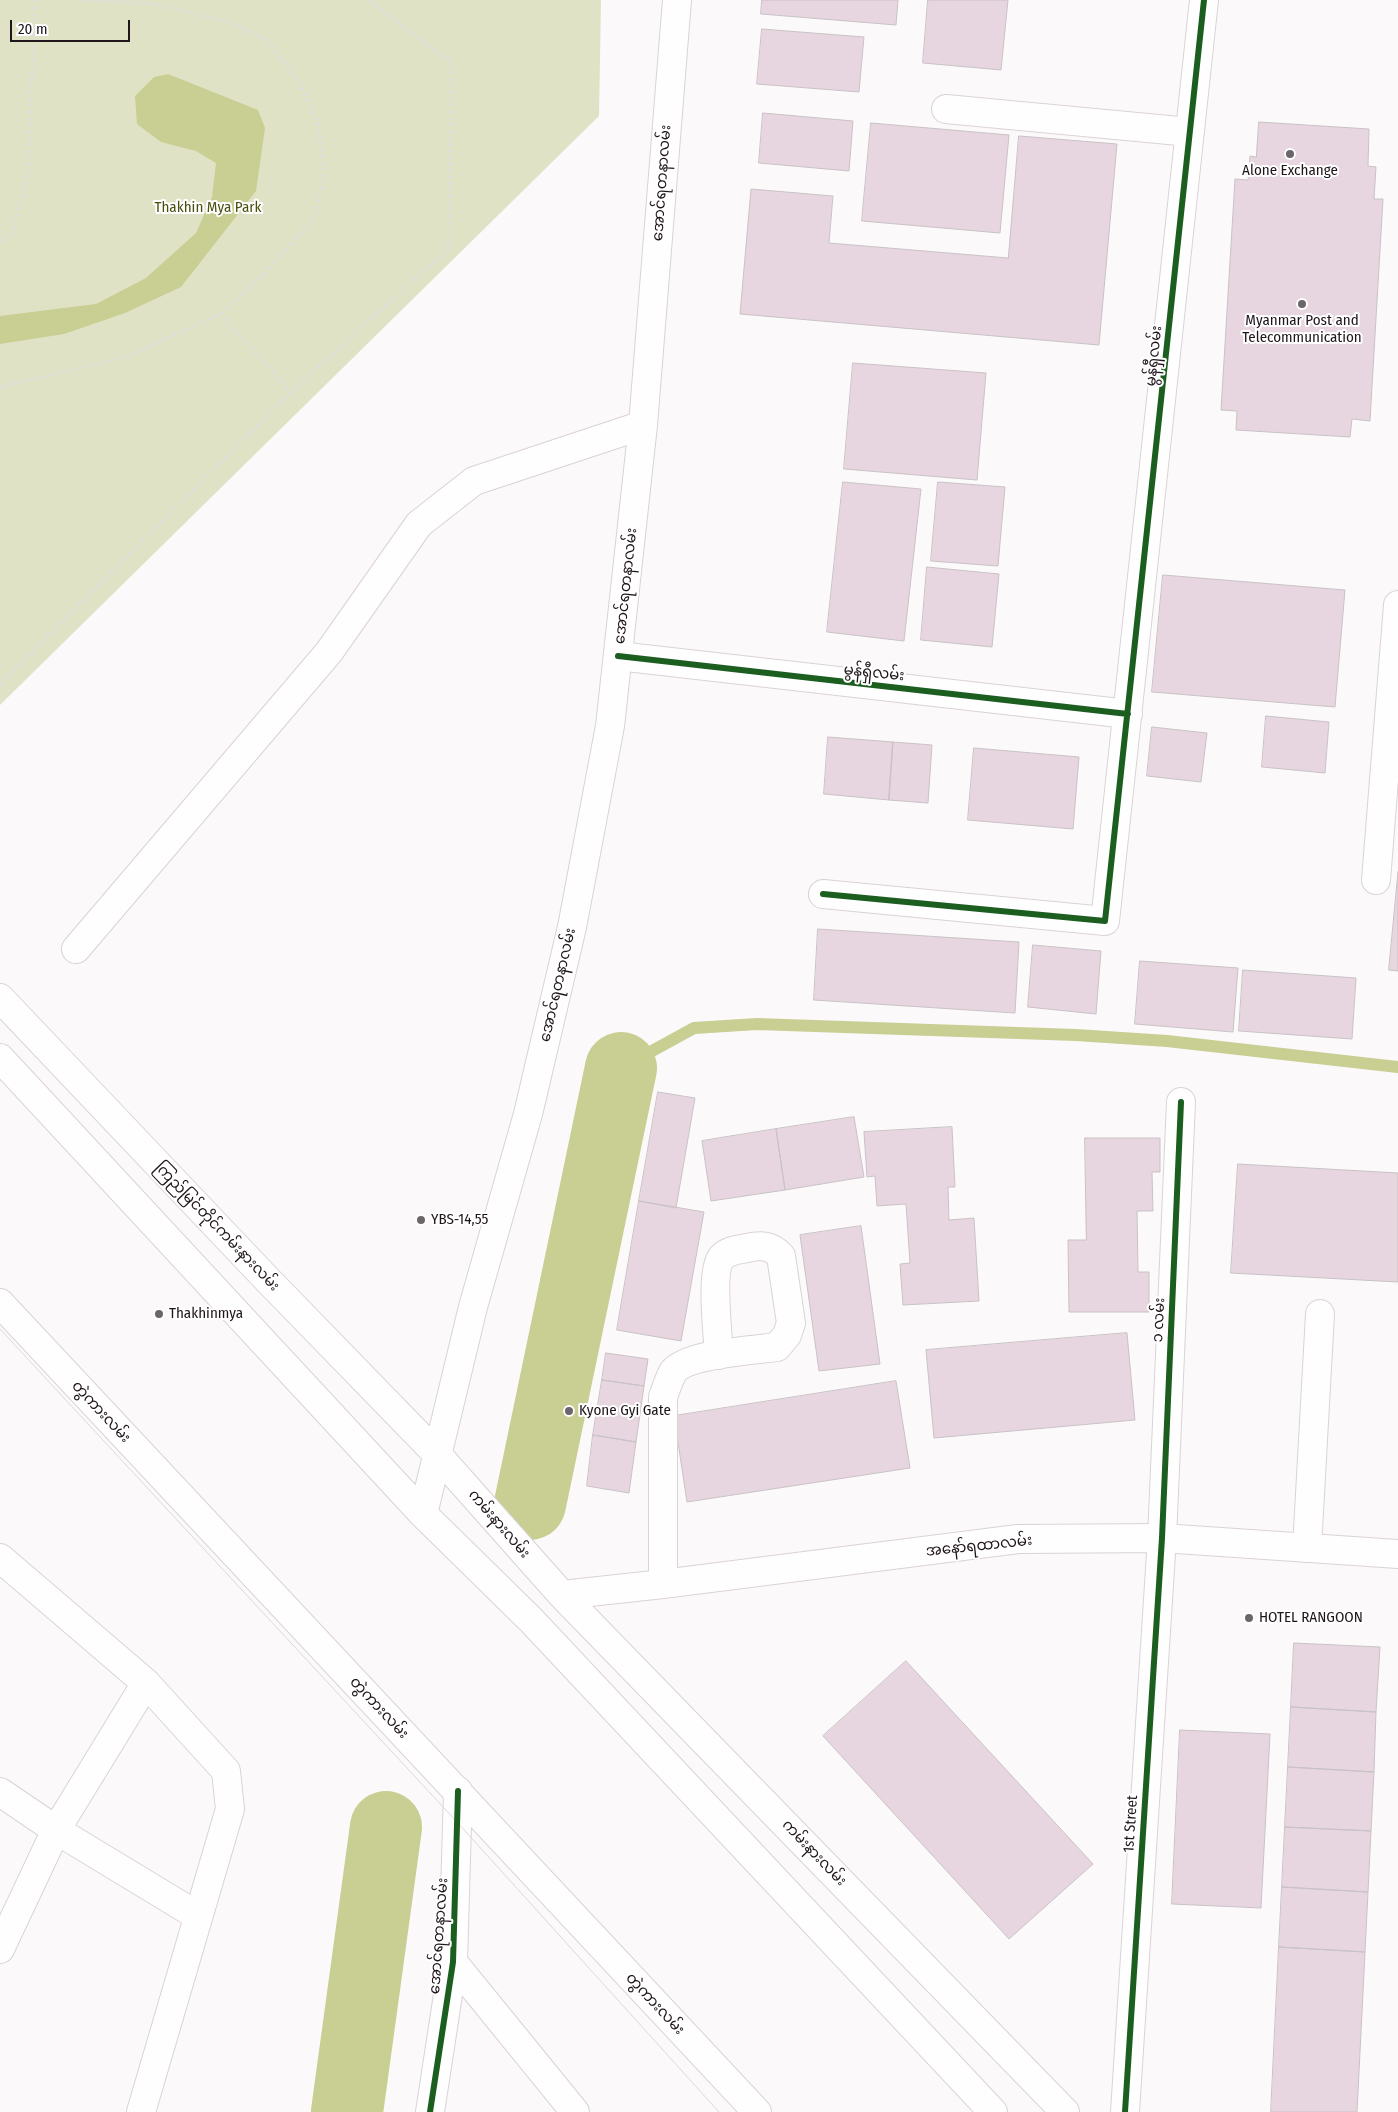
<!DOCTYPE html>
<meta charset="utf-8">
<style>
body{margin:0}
#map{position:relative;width:1398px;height:2112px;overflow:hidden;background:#fcf9fa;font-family:"Fira Sans Condensed",sans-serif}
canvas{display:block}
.scale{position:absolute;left:10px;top:20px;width:120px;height:22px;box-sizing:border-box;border:2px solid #1f151b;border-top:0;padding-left:6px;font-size:15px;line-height:18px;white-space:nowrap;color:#1f151b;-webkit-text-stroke:4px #fff;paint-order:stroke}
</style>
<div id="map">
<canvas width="1398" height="2112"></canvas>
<div class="scale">20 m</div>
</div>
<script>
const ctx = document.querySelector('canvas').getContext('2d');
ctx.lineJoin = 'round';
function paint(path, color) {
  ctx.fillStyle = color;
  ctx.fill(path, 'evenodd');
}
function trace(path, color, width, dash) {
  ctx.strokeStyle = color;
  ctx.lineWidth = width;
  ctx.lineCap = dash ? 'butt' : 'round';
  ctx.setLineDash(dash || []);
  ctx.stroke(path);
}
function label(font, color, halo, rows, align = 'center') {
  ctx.font = font + ' "Fira Sans Condensed","Noto Sans Myanmar",sans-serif';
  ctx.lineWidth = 4;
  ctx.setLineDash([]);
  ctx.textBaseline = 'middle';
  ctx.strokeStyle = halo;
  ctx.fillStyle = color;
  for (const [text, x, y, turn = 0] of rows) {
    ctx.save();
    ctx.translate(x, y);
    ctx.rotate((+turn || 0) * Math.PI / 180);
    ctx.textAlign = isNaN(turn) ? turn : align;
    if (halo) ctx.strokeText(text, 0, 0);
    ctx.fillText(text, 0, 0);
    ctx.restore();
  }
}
paint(new Path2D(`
 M0 0H601L599 116 0 705Z`), '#e0e2c6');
paint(new Path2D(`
 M168 74 258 110 265 128 256 191 181 287 125 313 64 334 0 344V316L96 304 146 278 196 233 212 197 216 163 196 151 161 142 137 124 135 96 154 77Z`), '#c9ce92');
trace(new Path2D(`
 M621 1068 694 1028 757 1024 1076 1035 1167 1041 1398 1067`), '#c9ce92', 12);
trace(new Path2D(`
 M530 1504 621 1068
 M347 2112 386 1827`), '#c9ce92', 72);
const building = new Path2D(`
 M762 0H898L896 25 761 14Z
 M928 0H1008L1001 70 923 63Z
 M762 29 864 37 859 92 757 84Z
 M763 113 853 121 849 171 759 163Z
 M1259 122 1369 129 1368 166 1376 167 1374 199H1383L1370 421 1352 419 1350 437 1236 430 1237 411 1221 410 1235 179 1248 180 1250 156 1256 157Z
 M871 123 1009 135 1000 233 862 221Z
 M1019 136 1117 144 1099 345 740 314 751 189 833 196 829 243 1008 258Z
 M853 363 986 373 977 480 844 469Z
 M843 482 921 489 904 641 827 632Z
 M938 482 1005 487 998 566 931 561Z
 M927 567 999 574 992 647 921 640Z
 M1163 575 1345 590 1335 707 1152 692Z
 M1266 716 1329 722 1325 773 1262 767Z
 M1152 727 1207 733 1201 782 1147 776Z
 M828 737 893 742 889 800 824 794Z
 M893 742 932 745 928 803 889 800Z
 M974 748 1079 757 1073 829 968 820Z
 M1398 872V971L1389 970Z
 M818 929 1019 942 1015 1013 814 1000Z
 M1033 945 1101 951 1096 1014 1028 1007Z
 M1140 961 1238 968 1233 1032 1135 1024Z
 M1243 970 1356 978 1352 1039 1239 1031Z
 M658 1092 695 1098 676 1208 639 1201Z
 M854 1117 864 1177 785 1190 776 1129Z
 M952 1127 955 1187H948L949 1220 974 1218 979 1301 903 1305 900 1264 910 1263 906 1204 877 1206 875 1176 867 1177 864 1132Z
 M776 1129 785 1190 711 1201 702 1141Z
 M1085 1138H1160V1172H1152L1153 1211H1137L1138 1272H1149V1312H1069L1068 1240H1086Z
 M1238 1164 1398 1173V1282L1231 1273Z
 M639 1201 704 1212 681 1341 617 1330Z
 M861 1226 880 1364 819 1371 800 1235Z
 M1127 1333 1135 1420 934 1438 926 1350Z
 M606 1353 648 1359 644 1386 602 1380Z
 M602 1380 644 1386 636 1442 593 1435Z
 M896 1381 910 1468 687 1502 674 1416Z
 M593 1435 636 1442 629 1493 587 1486Z
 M1294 1643 1380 1647 1376 1712 1291 1707Z
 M906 1661 1093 1864 1009 1939 823 1736Z
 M1291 1707 1376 1712 1374 1772 1288 1767Z
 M1180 1730 1270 1734 1261 1908 1172 1904Z
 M1288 1767 1374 1772 1371 1831 1285 1827Z
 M1285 1827 1371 1831 1368 1892 1282 1887Z
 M1282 1887 1368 1892 1365 1952 1279 1947Z
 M1279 1947 1365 1952 1357 2112H1271Z`);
paint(building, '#e7d6e0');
trace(building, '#c9c2c5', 1);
const minor = new Path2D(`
 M946 109 1190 132
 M618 656 1128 714
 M1376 880 1398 605
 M823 894 1105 921 1204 0
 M76 949 329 652 419 524 474 481 643 425
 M1307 1548 1320 1314
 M0 1558 146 1683 56 1830 0 1949
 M663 1584V1397C666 1389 669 1379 673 1372 686 1354 754 1350 777 1347L787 1335 791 1323 781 1256C771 1245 761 1245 747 1248 738 1250 729 1250 722 1257 710 1270 718 1336 719 1355
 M0 1792 56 1830 198 1916
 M453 1962 575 2112
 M141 2112 230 1809 226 1771 146 1683
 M430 2112 453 1962 458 1791
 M1125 2112 1162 1538 1181 1102`);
const major = new Path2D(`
 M0 998 262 1274 436 1453 562 1595 1065 2112
 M0 1058 423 1514 531 1620 993 2112
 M0 1303 757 2112
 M423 1514 473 1307 528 1114 572 927 610 726 643 425 677 0
 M562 1595 663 1584 1018 1539 1162 1538 1398 1554`);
trace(minor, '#dad3d6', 30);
trace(major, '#dad3d6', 30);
trace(new Path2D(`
 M0 241 13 232 28 172 35 0
 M220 314 291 392
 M0 387 126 357 220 314 268 270 314 218 324 178 319 126 297 79 268 41 236 24 155 4 77 0
 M0 684 291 392 448 249 452 63 368 0`), '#e0dfe0', 3, [2.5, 4]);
trace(minor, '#fffefe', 28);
trace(major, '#fffefe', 28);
trace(new Path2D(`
 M0 1329 457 1822 719 2112`), '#dad9da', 1);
trace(new Path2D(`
 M618 656 1128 714
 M823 894 1105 921 1204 0
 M430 2112 453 1962 458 1791
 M1125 2112 1162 1538 1181 1102`), '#1b5e20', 6);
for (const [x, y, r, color] of [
 [1290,154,5,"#6c6569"],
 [1302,304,5,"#6c6569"],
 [421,1220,5,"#6c6569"],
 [159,1314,5,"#6c6569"],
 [569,1411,5,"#6c6569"],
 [1249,1618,5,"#6c6569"]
]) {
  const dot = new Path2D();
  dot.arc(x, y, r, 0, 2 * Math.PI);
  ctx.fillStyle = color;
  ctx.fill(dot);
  trace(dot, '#fff', 2);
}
label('15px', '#1f151b', '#fff', [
 ["Alone Exchange",1290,171,"center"],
 ["Myanmar Post and",1302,321,"center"],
 ["Telecommunication",1302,338,"center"],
 ["YBS-14,55",431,1220],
 ["Thakhinmya",169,1314],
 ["Kyone Gyi Gate",579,1411],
 ["HOTEL RANGOON",1259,1618]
], 'left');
label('15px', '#1f151b', '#fff', [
 ["အောင်ရတနာလမ်း",662,183,-86],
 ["မွန်ရှီလမ်း",1154,356,-84],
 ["အောင်ရတနာလမ်း",626,586,-84],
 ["မွန်ရှီလမ်း",874,673,6],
 ["အောင်ရတနာလမ်း",558,985,-77],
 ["ကြည်မြင်တိုင်ကမ်းနားလမ်း",217,1227,46],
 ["၁ လမ်း",1159,1320,-87],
 ["တွဲကားလမ်း",101,1412,47],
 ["ကမ်းနားလမ်း",499,1524,49],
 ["အနော်ရထာလမ်း",979,1546,-6],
 ["တွဲကားလမ်း",379,1708,47],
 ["1st Street",1131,1824,-86],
 ["ကမ်းနားလမ်း",814,1853,46],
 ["အောင်ရတနာလမ်း",439,1936,-86],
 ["တွဲကားလမ်း",655,2004,47]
]);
label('15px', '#4b4f0e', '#fff', [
 ["Thakhin Mya Park",208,208]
]);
</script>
